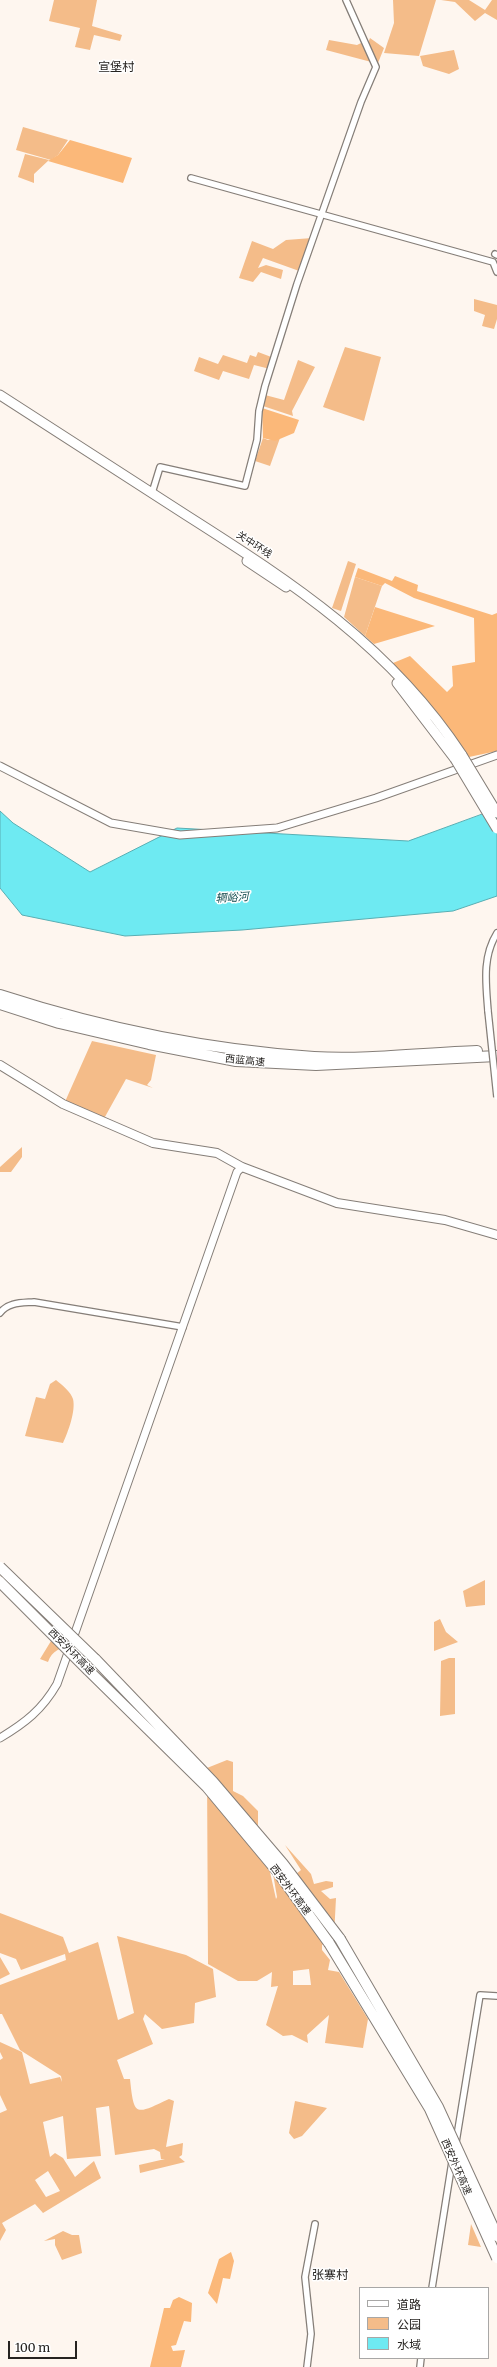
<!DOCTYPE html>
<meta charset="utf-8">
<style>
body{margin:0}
#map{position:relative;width:497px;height:2367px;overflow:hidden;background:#fef6ef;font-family:Merriweather,"Noto Sans SC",serif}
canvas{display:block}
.legend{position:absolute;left:359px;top:2287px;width:130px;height:72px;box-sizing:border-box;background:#fff;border:1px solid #a8a7a6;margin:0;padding:5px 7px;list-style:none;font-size:12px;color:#262320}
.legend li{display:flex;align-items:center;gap:8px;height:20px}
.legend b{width:20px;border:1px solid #a8a7a6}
.scale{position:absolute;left:8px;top:2341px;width:69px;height:18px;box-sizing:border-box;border:2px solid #262320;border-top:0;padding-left:5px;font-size:12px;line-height:14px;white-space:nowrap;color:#262320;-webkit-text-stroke:3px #fff;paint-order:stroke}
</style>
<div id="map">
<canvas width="497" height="2367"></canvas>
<ul class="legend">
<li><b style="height:5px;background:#fff"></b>道路</li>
<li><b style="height:11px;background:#f4bc89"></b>公园</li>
<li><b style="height:11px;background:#6eeaf2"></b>水域</li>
</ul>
<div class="scale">100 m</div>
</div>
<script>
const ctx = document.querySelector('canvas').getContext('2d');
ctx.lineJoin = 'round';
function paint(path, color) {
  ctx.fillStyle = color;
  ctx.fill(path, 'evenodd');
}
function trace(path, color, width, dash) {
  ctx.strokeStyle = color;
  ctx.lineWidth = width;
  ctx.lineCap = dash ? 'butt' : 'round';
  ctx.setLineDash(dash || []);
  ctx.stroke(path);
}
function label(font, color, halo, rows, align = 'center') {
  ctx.font = font + ' Merriweather,"Noto Sans SC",serif';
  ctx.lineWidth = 3;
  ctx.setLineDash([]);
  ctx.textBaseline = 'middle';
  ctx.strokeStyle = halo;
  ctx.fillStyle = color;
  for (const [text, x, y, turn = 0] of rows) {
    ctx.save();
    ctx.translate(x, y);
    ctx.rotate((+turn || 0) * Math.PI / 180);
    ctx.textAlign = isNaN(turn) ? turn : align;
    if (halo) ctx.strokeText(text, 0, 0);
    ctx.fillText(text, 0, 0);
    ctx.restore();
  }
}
paint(new Path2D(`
 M54 0H97L92 26 122 35 120 41 94 35 90 50 75 47 80 28 49 21Z
 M393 0H436L419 56 384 53 394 23Z
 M441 0H469L485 10 492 0H497V20L485 13 475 21 455 2Z
 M370 38 384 48 378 63 368 43Z
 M329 40 357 45 365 41 375 63 326 50Z
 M454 50 459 69 449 74 423 66 420 56Z
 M23 127 68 140 58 155 51 160 16 150Z
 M25 154 49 160 34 174V183L18 177Z
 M312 238 302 272 263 258 258 268 266 265 283 270 281 279 261 272 253 282 239 278 252 241 273 249 286 240Z
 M474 299 497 305V319L494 329 482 326 485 315 474 311Z
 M345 347 381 357 364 421 323 407Z
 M258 352 274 358 270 369 254 365 249 379 223 371 219 380 194 371 199 357 218 364 223 355 247 363 250 355 256 357Z
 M298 360 315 367 292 411 293 416 263 406 265 395 284 400Z
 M263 438 268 440 280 438 270 466 255 461Z
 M348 561 356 564 341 611 332 608Z
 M355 577 382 586 365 636 344 617Z
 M92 1041 156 1055 151 1080 147 1085 153 1088 126 1079 101 1124 64 1104Z
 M22 1147V1157L11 1172H0V1167Z
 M56 1380C62 1385 71 1392 73 1399 76 1411 68 1432 63 1443L25 1436 36 1397 45 1399 50 1384Z
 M485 1580V1605L466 1607 463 1591Z
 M440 1619 446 1632 458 1642 434 1651V1622Z
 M49 1635 71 1643C61 1649 52 1650 48 1662L40 1659 51 1641Z
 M449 1658H455V1714L440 1716 441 1661Z
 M227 1760 233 1762V1791L243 1796 258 1811V1825L246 1836 268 1863 276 1899 277 1897 272 1868 285 1883 301 1870 285 1845 311 1874 314 1884 326 1881 333 1882V1887L321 1891 330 1899 336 1898 334 1936 322 1945V1950L330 1960 328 1970 339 1972 368 2019 363 2048 325 2043 329 2015 307 2035 308 2043 292 2035 283 2036 266 2025 278 1986 271 1987 272 1972 257 1981H238L208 1964 207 1768ZM309 1969 311 1985H293V1971Z
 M0 1913 63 1937 69 1953 98 1942 118 2020 134 2013 117 1936 186 1955 213 1969 216 1997 195 2003 194 2023 162 2029 145 2014 143 2019 153 2044 117 2060 124 2079H130C134 2117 135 2115 169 2099L174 2101 166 2147 183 2143 182 2155 179 2157 185 2162 140 2173 139 2165 165 2159H161L160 2152 154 2149 115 2155 109 2106 96 2108 101 2156 67 2159 63 2116 43 2122 50 2157 55 2153 63 2158 75 2177 94 2161 101 2178 43 2213 35 2204 2 2223 6 2230 0 2241V2113L7 2110 0 2095V2060L3 2058 0 2052V2042L22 2052 30 2084 60 2077 62 2082 61 2076 20 2050 2 2014H0V1985L66 1960 65 1954 21 1970 16 1959 0 1953ZM48 2171 60 2191 46 2197 35 2180Z
 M0 1957 10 1974 0 1979Z
 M295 2101 327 2108 302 2136 294 2139 289 2133Z
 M471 2224 481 2247 468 2245Z
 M63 2231 72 2235H79L82 2253 62 2260 55 2245V2239L44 2241Z`), '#f4bc89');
paint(new Path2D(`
 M70 140 132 158 123 183 48 161 58 155Z
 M262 408 299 420 294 433 275 441 263 438Z
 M358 568 392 581 395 576 418 585 417 591 492 615 497 613V751L469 757 393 663 410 656 447 692 453 686 452 666 475 662 474 618 414 598 385 583 382 586 355 577Z
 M375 607 435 626 374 644 365 636Z
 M231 2252 234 2261 230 2279 223 2278 217 2304 208 2293 219 2259Z
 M179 2297 192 2303 191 2322 184 2321 176 2345 171 2346 173 2351 185 2350 181 2367H150L164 2308H170L173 2300Z`), '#fbb879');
const water = new Path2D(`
 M497 809V896L453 911 242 930 125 936 22 915 0 888V811L13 823 90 872 177 828 408 841Z`);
paint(water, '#6eeaf2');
trace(water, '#58aeb3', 1);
const minor = new Path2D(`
 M191 178 493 262 497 272
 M495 254 497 255
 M152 493 160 467 245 486 257 440 259 411 265 386 297 284 361 102 376 67 346 0
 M488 1011C486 984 482 957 497 933
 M0 1313C8 1302 22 1303 34 1302L183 1327
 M456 2142 480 1995 497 1996
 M432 2288 452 2162
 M307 2367 311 2334 305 2277 315 2224
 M420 2367 421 2358`);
const tertiary = new Path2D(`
 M0 766 111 823 180 835 277 828 376 798 497 755
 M0 1738C25 1723 42 1710 57 1684L237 1172 242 1167`);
const secondary = new Path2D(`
 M0 1065 63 1104 153 1143 217 1153 242 1167 337 1203 445 1220 497 1235`);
const trunk = new Path2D(`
 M0 395C62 435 124 475 186 515 293 583 391 647 462 755
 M247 561 286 587
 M397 683 455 759`);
const motorway = new Path2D(`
 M0 995C102 1028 206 1050 314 1057 366 1060 424 1053 477 1051
 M0 1004 59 1023 149 1044 236 1061 316 1065 497 1056
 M95 1659 213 1782 283 1864 340 1939
 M88 1670 207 1787 277 1871 329 1943`);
trace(minor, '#857e78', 8);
trace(tertiary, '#857e78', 9);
trace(secondary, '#857e78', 10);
trace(trunk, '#857e78', 11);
trace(motorway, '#857e78', 12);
trace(minor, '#fff', 5.5);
trace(tertiary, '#fff', 7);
trace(secondary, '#fff', 8);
trace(trunk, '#fff', 9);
trace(motorway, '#fff', 10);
const minorBridge = new Path2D(`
 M488 1011 497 1097`);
const trunkBridge = new Path2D(`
 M462 755 497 813
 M455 759 497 829`);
const motorwayBridge = new Path2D(`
 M0 1567 95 1659
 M0 1582 88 1670
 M340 1939 438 2107 497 2236
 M329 1943 430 2109 497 2258`);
trace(minorBridge, '#857e78', 8, []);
trace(trunkBridge, '#857e78', 11, []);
trace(motorwayBridge, '#857e78', 12, []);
trace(minorBridge, '#fff', 5.5);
trace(trunkBridge, '#fff', 9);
trace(motorwayBridge, '#fff', 10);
label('10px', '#262320', '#fff', [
 ["关中环线",254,545,33],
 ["西蓝高速",245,1061,6],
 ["西安外环高速",71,1652,45],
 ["西安外环高速",290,1890,53],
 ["西安外环高速",456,2167,66]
]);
label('italic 11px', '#114a4d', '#fff', [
 ["辋峪河",232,898,-3]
]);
label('12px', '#262320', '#fff', [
 ["宣堡村",116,68],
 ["张寨村",330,2276]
]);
</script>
